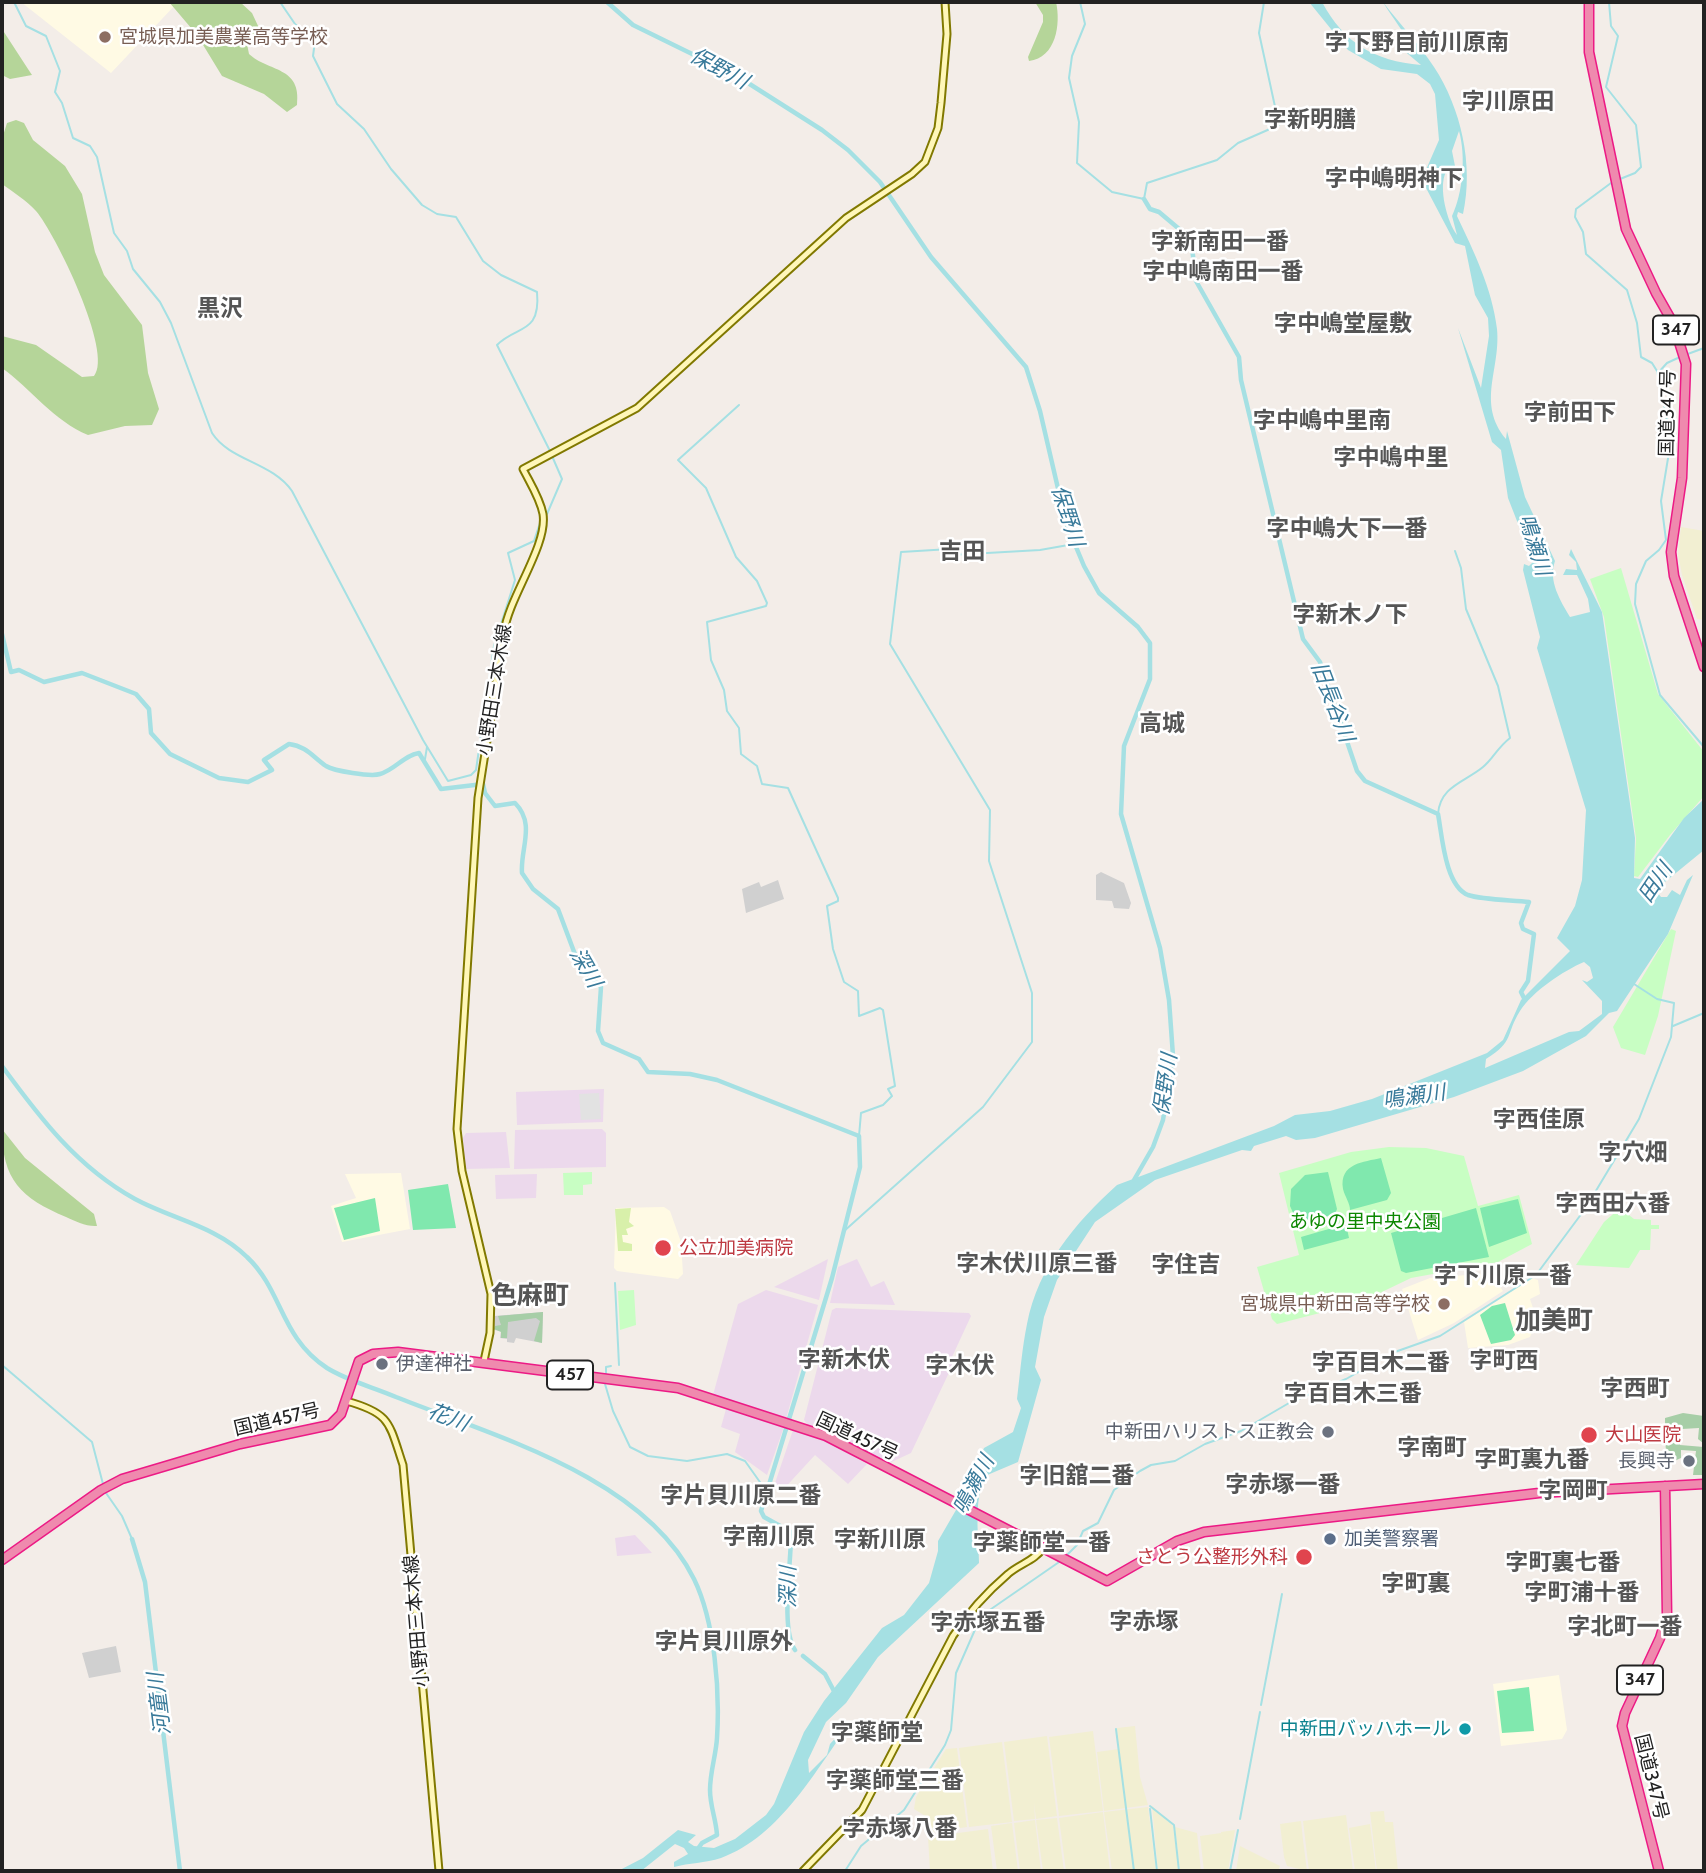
<!DOCTYPE html>
<meta charset="utf-8">
<style>
body{margin:0}
#map{position:relative;width:1706px;height:1873px;overflow:hidden;background:#f3ede8;font-family:Cabin,sans-serif}
canvas{display:block}
.frame{position:absolute;inset:0;border:4px solid #222;pointer-events:none}
</style>
<div id="map">
<canvas width="1706" height="1873"></canvas>
<div class="frame"></div>
</div>
<script>
const ctx = document.querySelector('canvas').getContext('2d');
ctx.lineJoin = 'round';
function paint(path, color) {
  ctx.fillStyle = color;
  ctx.fill(path, 'evenodd');
}
function trace(path, color, width, dash) {
  ctx.strokeStyle = color;
  ctx.lineWidth = width;
  ctx.lineCap = dash ? 'butt' : 'round';
  ctx.setLineDash(dash || []);
  ctx.stroke(path);
}
function label(font, color, halo, rows, align = 'center') {
  ctx.font = font + ' Cabin,"Noto Sans JP",sans-serif';
  ctx.lineWidth = 5;
  ctx.setLineDash([]);
  ctx.textBaseline = 'middle';
  ctx.strokeStyle = halo;
  ctx.fillStyle = color;
  for (const [text, x, y, turn = 0] of rows) {
    ctx.save();
    ctx.translate(x, y);
    ctx.rotate((+turn || 0) * Math.PI / 180);
    ctx.textAlign = isNaN(turn) ? turn : align;
    if (halo) ctx.strokeText(text, 0, 0);
    ctx.fillText(text, 0, 0);
    ctx.restore();
  }
}
paint(new Path2D(`
 M604 1089 603 1122 517 1125 516 1092Z
 M602 1129 606 1133V1167L514 1169 515 1130Z
 M506 1132 510 1168 465 1169 463 1138 466 1133Z
 M537 1174 536 1198 496 1199 495 1175Z
 M828 1259 819 1300 774 1287Z
 M857 1259 871 1287 884 1281 895 1305 830 1303 838 1267Z
 M766 1290 818 1305 786 1419 713 1395 738 1304Z
 M836 1308 969 1313 971 1316 952 1357 954 1362 911 1453 887 1464 810 1428 804 1420 832 1310Z
 M726 1409 784 1427 767 1475 735 1452 740 1434 721 1427Z
 M793 1430 826 1441 867 1464 848 1484 815 1455 781 1492 774 1486Z
 M635 1535 652 1553 617 1556 615 1538Z`), '#ecd9ec');
paint(new Path2D(`
 M21 2H178L111 73Z
 M401 1173 410 1229 342 1242 331 1206 356 1198 345 1174Z
 M664 1207 670 1211 681 1242 683 1274 678 1279 617 1271 614 1268 616 1208Z
 M1491 1273 1503 1291 1454 1323 1418 1340 1402 1289 1430 1278Z
 M1532 1278 1538 1280 1540 1294 1530 1299 1533 1308 1540 1315 1530 1337 1508 1345 1468 1348 1464 1322Z
 M1559 1675 1567 1730 1562 1739 1501 1746 1493 1684Z`), '#fffae4');
paint(new Path2D(`
 M1101 872 1124 883 1131 903 1129 909 1114 908 1112 901 1096 900V875Z
 M778 880 784 899 746 913 742 889 759 882 761 887Z
 M543 1312 542 1343 516 1338 514 1343 507 1342V1339L500 1338 501 1331 494 1330V1316Z
 M116 1646 121 1672 89 1678 82 1653Z`), '#d0d0d0');
paint(new Path2D(`
 M1681 527 1704 531V620L1697 619 1682 575 1678 554Z
 M1135 1726 1140 1777 1148 1805 1104 1811 1097 1752 1119 1749 1117 1728Z
 M1093 1731 1103 1811 1059 1816 1049 1737Z
 M1047 1736 1057 1816 1036 1819 1034 1803 1035 1819 1014 1821 1004 1742Z
 M1002 1742 1012 1822 969 1827 959 1748Z
 M957 1748 967 1827 933 1832 927 1817 914 1809 916 1797 946 1749Z
 M1152 1806 1173 1826 1179 1871H1158Z
 M1148 1807 1156 1871H1112L1104 1812Z
 M1384 1811 1385 1822H1393L1398 1871H1377L1370 1812Z
 M1103 1812 1110 1871H1066L1059 1818Z
 M1346 1815 1353 1871H1309L1303 1821Z
 M1057 1818 1064 1871H1043L1036 1820Z
 M1035 1820 1041 1871H1020L1014 1823Z
 M1301 1821 1303 1840 1307 1871 1287 1866 1284 1857 1280 1824Z
 M1012 1823 1018 1871H997L991 1826Z
 M1370 1824 1376 1871H1355L1349 1828Z
 M1175 1827 1197 1833 1201 1871H1180Z
 M988 1829 993 1871H930L928 1837Z
 M1235 1830 1228 1871H1204L1200 1836 1221 1833 1222 1841 1221 1832Z
 M1240 1846 1280 1866 1278 1871H1236Z`), '#f2efd2');
paint(new Path2D(`
 M631 1208 629 1222 634 1226 626 1229 628 1235H622L623 1242 632 1244V1251H618L615 1209Z`), '#d8f0aa');
paint(new Path2D(`
 M169 2H240L252 13 259 28 255 39 247 44 249 54C268 72 302 66 297 105L287 112 264 94 222 76 197 35Z
 M1035 2H1056C1061 24 1056 58 1029 61L1028 57 1043 22V15Z
 M2 29 28 69 32 75 10 79 2 75Z
 M16 120 24 123 33 140 65 166 82 194 95 252 104 275 142 325 148 373 159 409 152 425 125 426 88 435C54 421 31 389 2 368V336L36 345 82 377 94 376C114 353 55 233 36 211 26 200 13 192 2 184V139L7 123Z
 M2 1129 25 1158 94 1214 97 1226C87 1227 75 1221 66 1217 21 1198 2 1180 2 1129Z`), '#b5d599');
paint(new Path2D(`
 M543 1312 542 1343 534 1341 540 1321 536 1318 508 1322 507 1338H501V1332L494 1329 495 1326 501 1325 498 1316Z
 M1683 1413 1704 1416V1444L1698 1439 1699 1428 1665 1430V1418Z
 M1665 1435 1679 1436 1680 1445 1704 1447 1702 1475H1693L1696 1451 1681 1450V1458L1672 1462V1469L1667 1470Z`), '#a7cea7');
paint(new Path2D(`
 M1621 568 1658 694 1704 752V796L1670 835 1638 877 1634 876 1636 838 1604 617 1590 579Z
 M1671 929 1676 931 1658 1016 1645 1055 1621 1048 1613 1027Z
 M1389 1147 1426 1148 1464 1156 1478 1206 1519 1195 1532 1244 1498 1262 1411 1278 1359 1303 1277 1324 1272 1319 1257 1267 1299 1255 1279 1173 1351 1152Z
 M592 1172V1184L583 1185V1195H564L563 1173Z
 M1620 1208 1634 1219 1651 1220V1225H1659V1229H1651L1650 1250H1640L1629 1268 1576 1265 1604 1222Z
 M634 1290 636 1325 620 1330 618 1291Z`), '#c8fec3');
paint(new Path2D(`
 M1381 1158 1391 1193 1387 1200 1350 1210C1350 1203 1345 1197 1343 1189 1339 1163 1364 1162 1381 1158Z
 M1328 1172 1337 1209 1335 1214 1298 1224 1290 1206 1291 1189 1305 1175Z
 M448 1184 456 1228 413 1230 408 1190Z
 M375 1198 380 1231 344 1240 334 1208Z
 M1518 1199 1527 1233 1489 1247 1480 1208Z
 M1476 1208 1489 1257 1406 1273 1401 1271 1391 1233Z
 M1346 1224 1349 1238 1304 1250 1301 1237Z
 M1505 1303 1515 1335 1511 1340 1491 1344 1480 1315 1492 1306Z
 M1529 1687 1534 1731 1502 1733 1497 1691Z`), '#80e8ae');
paint(new Path2D(`
 M599 1093 601 1119 581 1120 579 1094Z`), '#e2e2e2');
paint(new Path2D(`
 M1309 2H1322C1344 43 1374 61 1421 65L1402 49 1412 48C1410 40 1389 13 1383 2 1399 23 1419 44 1434 67 1461 108 1474 165 1463 214L1458 212 1457 216C1474 252 1492 288 1497 329 1501 369 1476 403 1506 439L1507 431 1525 497 1555 561C1548 581 1560 600 1570 617L1590 612 1588 599 1577 575H1563L1566 569 1577 570 1576 562 1569 555 1571 549 1602 612 1635 838 1634 878 1640 879 1684 818 1704 799V850L1660 886 1657 892 1661 897H1667L1672 890 1680 895 1687 880 1693 875 1668 934 1617 1011 1609 1013 1586 1036 1523 1071 1454 1097 1315 1138 1296 1140 1286 1136 1254 1146 1251 1151 1242 1150 1155 1180 1095 1222 1057 1280 1044 1317 1035 1367 1041 1380 1018 1462 985 1476C973 1505 979 1533 979 1563L878 1657 846 1703 826 1722 808 1760 809 1773 827 1755 830 1744 852 1720C817 1768 781 1836 721 1858 705 1863 689 1863 674 1867V1862L688 1854 684 1848 675 1844 641 1871H618L643 1858 678 1830 696 1835 688 1842 694 1846 714 1848 735 1839 766 1815 774 1804 804 1732 824 1701 882 1628 904 1615 929 1583 938 1551V1541L956 1510 984 1448 1013 1432 1021 1408 1017 1399C1020 1375 1022 1348 1027 1324 1038 1267 1075 1223 1117 1185L1274 1126 1295 1115 1330 1111 1372 1099 1487 1053 1503 1040 1521 1000 1570 951 1557 938 1575 906 1582 880 1586 810 1537 648 1540 637 1523 570 1524 564 1529 566 1533 562 1508 498 1501 450 1492 442 1458 328 1481 388 1489 336 1488 318 1475 295 1465 246 1455 243 1425 186V172L1439 140 1435 94 1430 84 1417 74 1381 69 1348 50ZM1459 131C1466 156 1463 193 1452 216L1457 235C1447 222 1438 187 1446 172L1457 176 1452 151ZM1584 962 1590 967 1593 978 1587 982 1582 980 1602 1001V1014L1579 1031 1569 1032 1485 1068 1486 1059C1515 1041 1505 1035 1520 1011 1533 991 1563 971 1584 962Z`), '#a5e0e3');
trace(new Path2D(`
 M14 2 26 26 46 36 60 71 55 92 62 103 73 138 90 146 97 157 114 233 127 251 133 269 160 302 171 323 212 433C230 461 272 462 292 491L423 740 448 781 471 775 476 770 494 646 515 580 508 553 534 541 540 523
 M280 2 295 24 315 41 313 56 337 104 364 129 391 169 422 205 437 214 456 217 483 261 501 275 537 292C541 335 516 325 497 345L550 451
 M1080 2 1085 24 1072 56 1069 78 1079 122 1077 163 1112 192 1144 199 1147 183 1217 160 1238 143 1279 125 1259 33 1264 2
 M1609 2 1611 26 1618 36 1606 87 1636 125 1641 167 1635 173 1620 179
 M1611 183 1576 209 1575 217 1583 232 1586 254 1627 290 1637 323 1641 357 1652 363 1657 371 1671 440 1661 501 1666 540 1659 550 1646 561 1636 584 1635 604 1660 695 1704 747
 M1685 355 1704 348
 M1658 373 1667 363 1680 357
 M739 405 678 460 706 488 736 557 757 581 767 603 766 606 707 622 711 660 724 690 727 711 739 728 741 754 757 766 762 784 788 788 838 898V901L827 906 833 949 844 982 858 991 859 1016 880 1008 883 1010 895 1086 888 1089 892 1096 883 1105 861 1113 859 1136
 M547 514 562 479 552 456
 M425 759 427 747
 M1438 814C1440 786 1465 782 1483 767 1493 759 1497 748 1510 738L1498 686 1466 609 1461 568 1455 551
 M1673 1026 1704 1013
 M843 1232 983 1107 1032 1042V993L989 861 990 810 890 644 901 552 950 549 952 555 1040 550 1074 544
 M615 1283 619 1365
 M2 1365 92 1442 103 1484
 M606 1375V1367L611 1366
 M605 1384 613 1411 630 1447 648 1456 687 1461 727 1454 745 1461 767 1492
 M106 1493 122 1516 132 1539
 M1066 1556 1077 1545 1083 1531 1098 1523 1114 1490 1140 1471 1151 1465 1175 1461 1205 1444 1241 1431 1289 1403 1346 1379 1392 1353 1440 1336 1536 1275 1585 1209 1639 1119 1671 1037 1674 1003 1657 999 1634 984
 M1261 1705 1282 1594
 M1116 1729 1134 1871
 M1150 1806 1174 1825 1179 1871
 M1150 1809 1157 1871
 M1240 1819 1260 1712
 M845 1871 861 1846 904 1810 945 1745 951 1730 956 1673 981 1616 1062 1560
 M1230 1871 1238 1830`), '#a5e0e3', 2);
trace(new Path2D(`
 M607 2 633 25 737 76 822 130 848 150 880 182 931 257 1026 367 1040 411 1066 523 1084 566 1099 593 1138 627 1150 643V679L1124 746 1121 814 1160 948 1169 1000 1173 1056 1163 1120 1153 1147 1134 1180
 M1144 199 1150 209 1159 212 1191 239 1196 281 1239 357 1241 380 1303 639 1320 662 1357 771 1365 781 1438 814C1442 835 1445 886 1468 895 1483 900 1513 900 1529 902L1521 923 1523 929 1534 934 1528 981 1521 992 1525 1000
 M2 634 11 672 19 670 44 682 82 673 136 694 149 709 151 733 170 754 219 778 248 782 272 770 264 760 289 744C306 746 313 757 326 766 334 771 371 777 380 774 395 770 404 755 419 753L441 789 483 784 485 793 495 806 515 803C536 824 520 849 522 873L533 889 558 909 579 965 601 987 598 1031 603 1043 639 1059 648 1072 690 1074 717 1080 859 1136 860 1167 832 1278 761 1511 764 1517 791 1532C792 1558 780 1629 795 1650
 M2 1066C40 1118 77 1167 135 1199 172 1219 216 1226 247 1257 283 1291 280 1337 327 1368 348 1381 373 1387 396 1397 494 1436 644 1477 694 1579 715 1622 720 1691 717 1738 716 1755 710 1772 710 1790 710 1806 716 1819 717 1835L702 1843 697 1850
 M132 1539 145 1582 180 1871
 M803 1656 825 1674 835 1693`), '#a5e0e3', 4.5);
const secondary = new Path2D(`
 M484 1361 490 1333 491 1294 462 1171 457 1129 478 798 504 632C509 597 548 545 543 514 540 498 530 483 523 469L637 408 846 218 912 174 925 162 938 128 941 103 947 34 945 2
 M346 1401C391 1413 389 1423 403 1465L439 1871
 M803 1871 862 1810 953 1636C968 1613 987 1592 1008 1574 1019 1564 1036 1560 1043 1548`);
const highway = new Path2D(`
 M1589 2V52L1626 229 1656 293 1673 323 1686 364 1682 478 1671 552 1674 576 1704 667
 M2 1560 101 1490 122 1479 240 1444 330 1425 341 1414 359 1361 373 1354 398 1352 678 1388 826 1436 1107 1581 1177 1541 1204 1532 1539 1493 1704 1484
 M1659 1871 1622 1726 1625 1713 1660 1638 1667 1615 1665 1486`);
trace(secondary, '#817900', 9);
trace(highway, '#ec1a85', 11);
trace(secondary, '#fff7b9', 5);
trace(highway, '#ef8aae', 8);
for (const [x, y, r, color] of [
 [105,37,7,"#8d6e63"],
 [663,1248,9,"#e0444e"],
 [1444,1304,7,"#8d6e63"],
 [382,1364,7,"#6b7280"],
 [1328,1432,7,"#6b7280"],
 [1589,1435,9,"#e0444e"],
 [1689,1461,7,"#6b7280"],
 [1330,1539,7,"#5c6f8a"],
 [1304,1557,9,"#e0444e"],
 [1465,1729,7,"#0f9aa8"]
]) {
  const dot = new Path2D();
  dot.arc(x, y, r, 0, 2 * Math.PI);
  ctx.fillStyle = color;
  ctx.fill(dot);
  trace(dot, '#fff', 2.5);
}
for (const [x, y, w] of [
 [1676,330,46],
 [570,1375,46],
 [1640,1680,46]
]) {
  const box = new Path2D();
  box.roundRect(x - w / 2, y - 14.5, w, 29, 5);
  ctx.fillStyle = '#fff';
  ctx.fill(box);
  trace(box, '#222', 2);
}
label('bold 18px', '#222', null, [
 ["347",1676,330],
 ["457",570,1375],
 ["347",1640,1680]
]);
label('19px', '#785e54', '#fff', [
 ["宮城県加美農業高等学校",119,37],
 ["宮城県中新田高等学校",1430,1304,"right"]
], 'left');
label('19px', '#222', '#fff', [
 ["国道347号",1668,413,-89],
 ["小野田三本木線",495,690,-81],
 ["国道457号",277,1420,-13],
 ["国道457号",857,1437,25],
 ["小野田三本木線",417,1621,-95],
 ["国道347号",1651,1777,76]
]);
label('19px', '#0d8802', '#fff', [
 ["あゆの里中央公園",1365,1222]
]);
label('19px', '#be3a42', '#fff', [
 ["公立加美病院",679,1248],
 ["大山医院",1605,1435],
 ["さとう公整形外科",1288,1557,"right"]
], 'left');
label('19px', '#5b616d', '#fff', [
 ["伊達神社",396,1364,"left"],
 ["中新田ハリストス正教会",1314,1432],
 ["長興寺",1675,1461]
], 'right');
label('19px', '#4e5e75', '#fff', [
 ["加美警察署",1344,1539]
], 'left');
label('19px', '#0d838f', '#fff', [
 ["中新田バッハホール",1451,1729]
], 'right');
label('italic 21px', '#397a9a', '#fff', [
 ["保野川",719,69,28],
 ["保野川",1067,516,72],
 ["鳴瀬川",1534,545,73],
 ["旧長谷川",1332,702,69],
 ["田川",1656,883,-56],
 ["深川",585,968,60],
 ["保野川",1166,1085,-82],
 ["鳴瀬川",1414,1097,-8],
 ["花川",448,1418,21],
 ["鳴瀬川",974,1485,-62],
 ["深川",789,1587,-90],
 ["河童川",160,1704,-97]
]);
label('bold 23px', '#555', '#fff', [
 ["字下野目前川原南",1417,43],
 ["字川原田",1508,102],
 ["字新明膳",1310,120],
 ["字中嶋明神下",1394,179],
 ["字新南田一番",1220,242],
 ["字中嶋南田一番",1223,272],
 ["黒沢",220,309],
 ["字中嶋堂屋敷",1343,324],
 ["字前田下",1570,413],
 ["字中嶋中里南",1322,421],
 ["字中嶋中里",1391,458],
 ["字中嶋大下一番",1347,529],
 ["吉田",962,552],
 ["字新木ノ下",1350,615],
 ["高城",1162,724],
 ["字西佳原",1539,1120],
 ["字穴畑",1633,1153],
 ["字西田六番",1613,1204],
 ["字木伏川原三番",1037,1264],
 ["字住吉",1186,1265],
 ["字下川原一番",1503,1276],
 ["字新木伏",844,1360],
 ["字町西",1504,1361],
 ["字百目木二番",1381,1363],
 ["字木伏",960,1366],
 ["字西町",1635,1389],
 ["字百目木三番",1353,1394],
 ["字南町",1432,1448],
 ["字町裏九番",1532,1460],
 ["字旧舘二番",1077,1476],
 ["字赤塚一番",1283,1485],
 ["字岡町",1573,1491],
 ["字片貝川原二番",741,1496],
 ["字南川原",769,1537],
 ["字新川原",880,1540],
 ["字薬師堂一番",1042,1543],
 ["字町裏七番",1563,1563],
 ["字町裏",1416,1584],
 ["字町浦十番",1582,1593],
 ["字赤塚",1144,1622],
 ["字赤塚五番",988,1623],
 ["字北町一番",1625,1627],
 ["字片貝川原外",724,1642],
 ["字薬師堂",877,1733],
 ["字薬師堂三番",895,1781],
 ["字赤塚八番",900,1829]
]);
label('bold 26px', '#555', '#fff', [
 ["色麻町",530,1296],
 ["加美町",1554,1321]
]);
</script>
